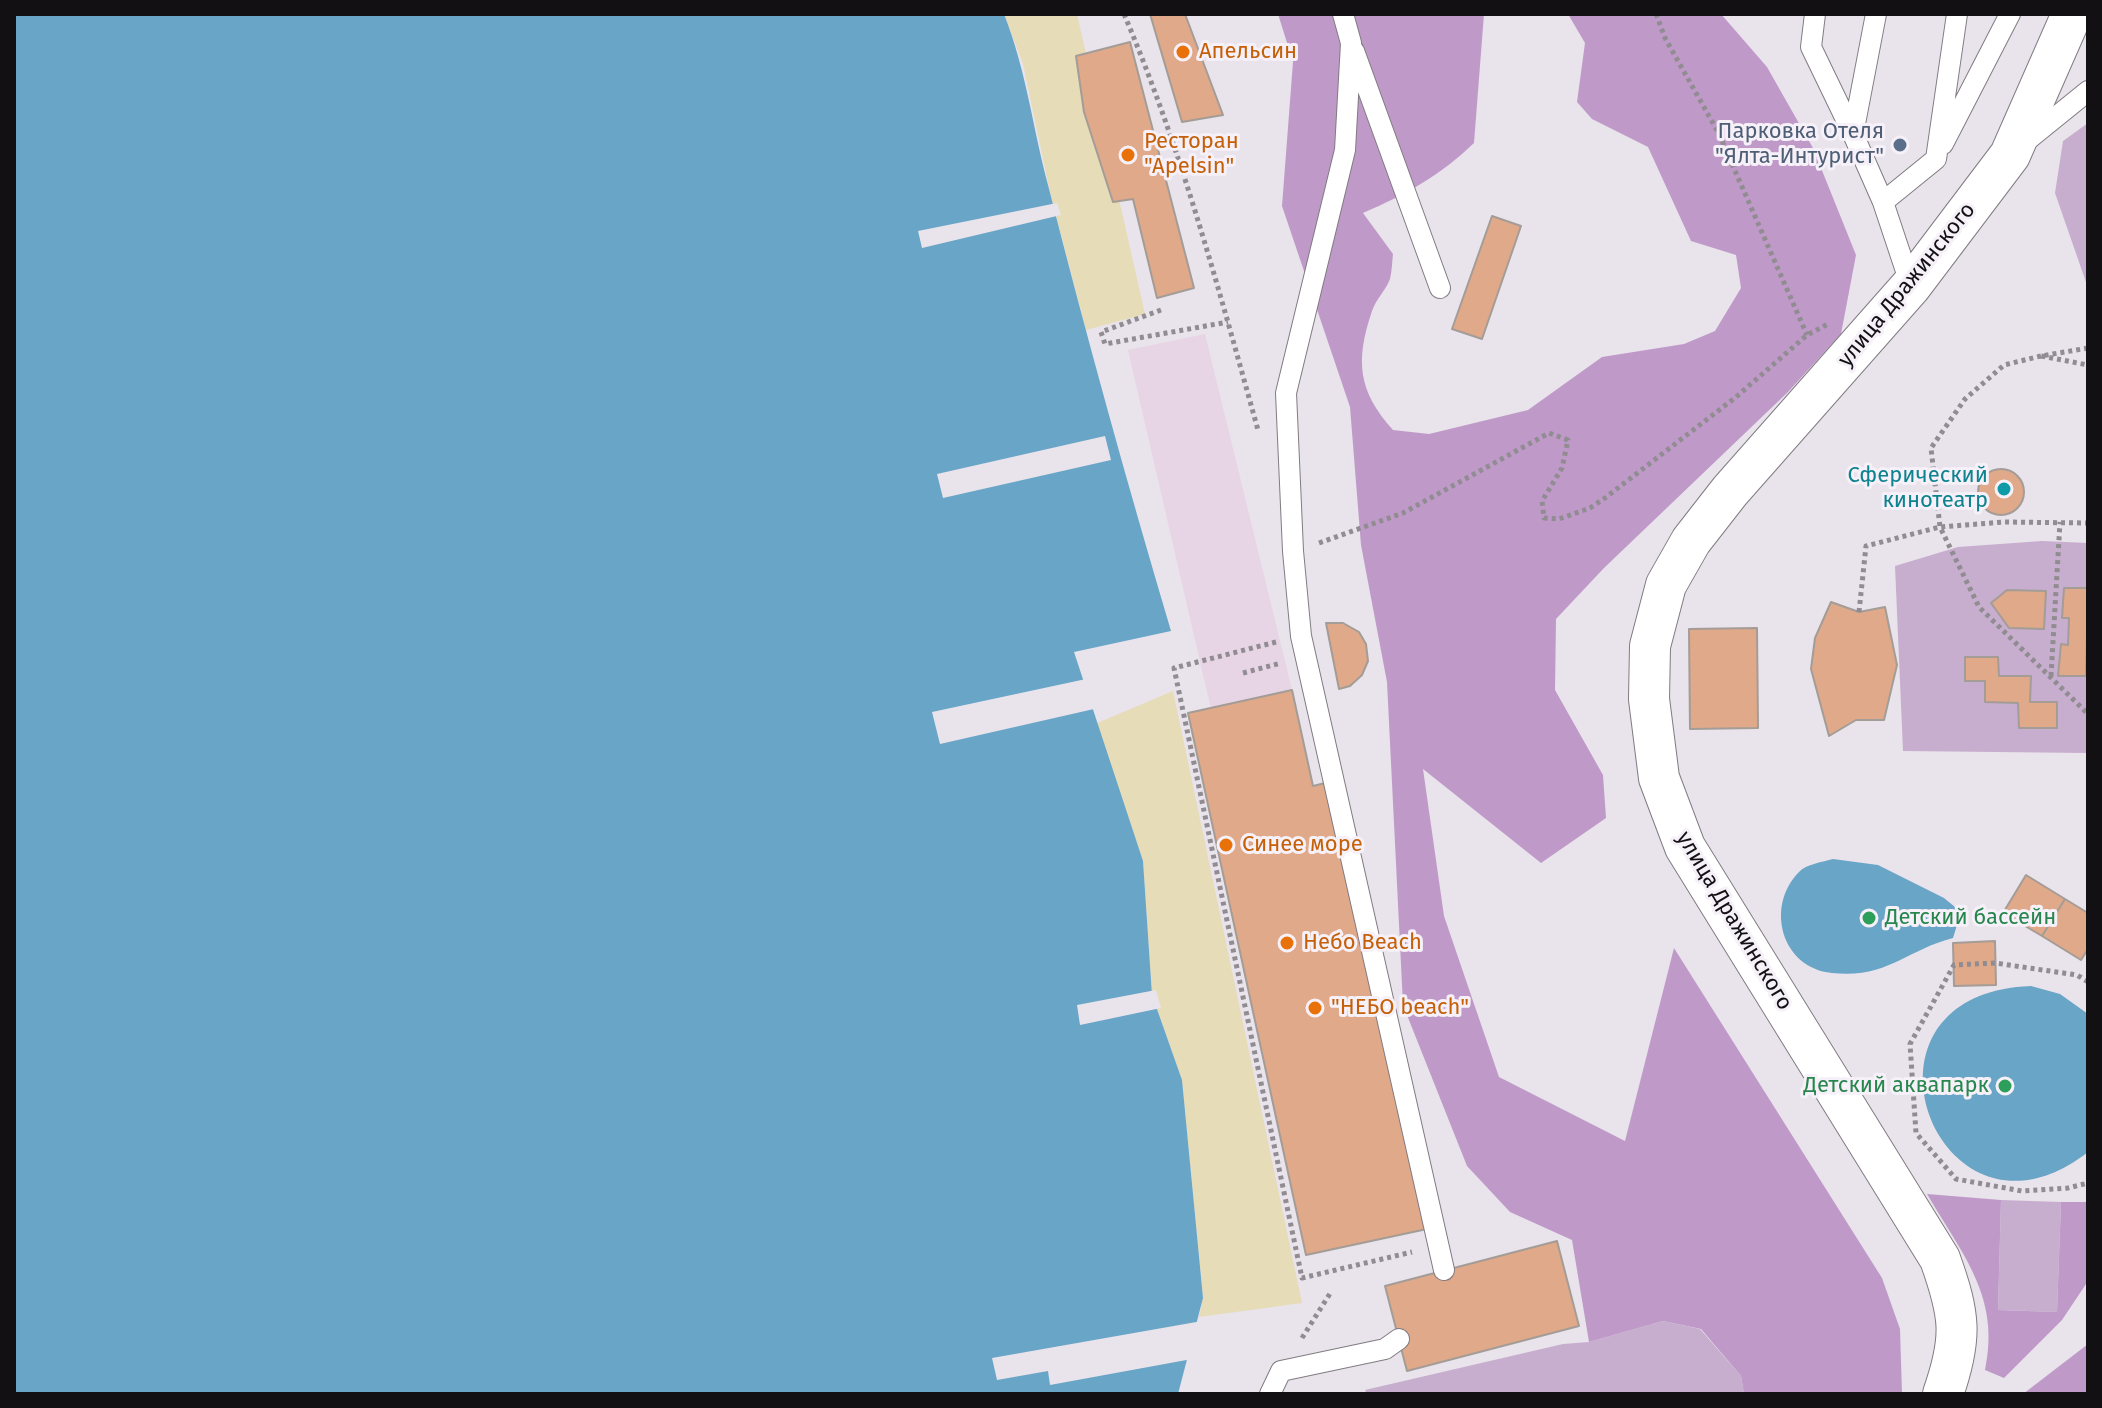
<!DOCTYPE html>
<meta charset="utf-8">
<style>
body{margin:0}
#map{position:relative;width:2102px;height:1408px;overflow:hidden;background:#e9e3eb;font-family:"Fira Sans",sans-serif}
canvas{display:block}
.frame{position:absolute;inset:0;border:16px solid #121013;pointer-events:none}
</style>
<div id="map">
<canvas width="2102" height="1408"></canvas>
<div class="frame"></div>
</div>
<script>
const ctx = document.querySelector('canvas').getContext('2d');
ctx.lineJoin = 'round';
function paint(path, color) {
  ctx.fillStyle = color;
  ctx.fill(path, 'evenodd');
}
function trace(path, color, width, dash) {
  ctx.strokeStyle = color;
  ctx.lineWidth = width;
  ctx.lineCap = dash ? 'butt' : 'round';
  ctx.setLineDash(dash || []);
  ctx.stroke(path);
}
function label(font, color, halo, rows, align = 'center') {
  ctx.font = font + ' "Fira Sans",sans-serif';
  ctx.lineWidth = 6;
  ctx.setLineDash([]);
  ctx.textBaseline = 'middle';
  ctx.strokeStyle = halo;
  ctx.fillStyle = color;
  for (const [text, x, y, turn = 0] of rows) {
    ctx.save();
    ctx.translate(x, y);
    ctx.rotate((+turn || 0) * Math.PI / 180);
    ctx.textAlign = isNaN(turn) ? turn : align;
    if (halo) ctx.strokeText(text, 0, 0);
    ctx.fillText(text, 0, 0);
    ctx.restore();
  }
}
paint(new Path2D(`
 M1205 334 1292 690 1211 709 1128 350Z`), '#e7d5e6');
paint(new Path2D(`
 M2088 123V288L2055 193 2063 141Z
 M2042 541 2088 543V753L1903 751 1895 566 1958 547Z
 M2001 1200 2061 1202 2057 1312 1998 1310Z
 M1663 1321 1700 1329 1741 1376 1744 1394H1367L1365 1390 1563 1344 1589 1342Z`), '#c7aece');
paint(new Path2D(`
 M1278 14H1484L1474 143C1441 175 1405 195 1363 213L1393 254C1392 262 1392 271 1390 279 1386 290 1376 299 1372 311 1355 361 1358 391 1393 430L1429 434 1528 410 1602 357 1684 344 1715 331 1741 288 1736 255 1691 241 1648 147 1592 119 1577 102 1585 43 1568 14H1721L1767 67 1813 148 1856 255 1841 334 1788 392 1604 568 1556 619 1555 690 1603 775 1606 818 1541 863 1423 769 1444 916 1499 1077 1625 1141 1674 948 1882 1278 1900 1329 1902 1394H1744L1741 1376 1701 1329 1663 1321 1589 1342 1572 1240 1510 1212 1467 1166 1403 1005 1387 682 1361 545 1350 407 1282 206 1293 62Z
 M1927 1194 2001 1200 1998 1310 2057 1312 2061 1202H2088V1281L2062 1320 2004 1378 1985 1370C2001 1297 1962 1254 1927 1194Z
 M2088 1344V1394H2023Z`), '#bf9ac9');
paint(new Path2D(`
 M1004 14H1077L1145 314 1086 330 1051 197 1023 64Z
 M1173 691 1302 1303 1199 1317 1203 1298 1182 1080 1152 995 1143 861 1095 724Z`), '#e6dcb7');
paint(new Path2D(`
 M14 14H1004C1027 73 1032 125 1048 185 1086 335 1127 483 1171 631L1074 652 1143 861 1152 995 1182 1080 1203 1298 1178 1394H14Z
 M1833 859 1878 865 1944 898 1961 912 1953 938C1906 950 1887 979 1832 973 1781 968 1765 906 1799 872 1806 864 1823 862 1833 859Z
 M2031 986 2060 994 2088 1014V1152C1939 1269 1834 993 2031 986Z`), '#69a5c6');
paint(new Path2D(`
 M1057 203 1061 215 922 248 918 231Z
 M1105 436 1111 460 943 498 937 474Z
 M1086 679 1094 709 940 744 932 712Z
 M1156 990 1161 1008 1080 1025 1077 1005Z
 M1202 1321 1192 1359 1050 1385 1048 1371 997 1380 992 1358Z`), '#e9e3eb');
const building = new Path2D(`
 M1150 14H1185L1223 115 1182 122Z
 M1130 42 1194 288 1157 298 1133 199 1113 202 1084 112 1076 56Z
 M1492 216 1521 226 1482 339 1452 329Z
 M1978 492a23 23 0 1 1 46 0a23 23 0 1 1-46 0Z
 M2064 588H2088L2086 676H2058L2061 644 2068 645 2069 618H2062Z
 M2007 590 2046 591 2044 629 2009 628 1991 603Z
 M1831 602 1859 612 1885 607 1897 665 1884 720H1856L1829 736 1811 669 1815 638Z
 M1326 623H1343L1359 632 1366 644 1368 661 1362 675 1350 686 1339 689Z
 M1757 628 1758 728 1690 729 1689 629Z
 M1965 657H1998L1999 676H2031L2030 702H2057V728H2019L2018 703 1985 702V681H1965Z
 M1292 690 1313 786 1329 782 1427 1229 1306 1255 1188 713Z
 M2026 875 2065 899 2042 936 2003 913Z
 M2065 899 2088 913V949L2081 960 2042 936Z
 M1995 941 1996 985 1954 986 1953 943Z
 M1557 1241 1579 1326 1407 1371 1385 1286Z`);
paint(building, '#e0a989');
trace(building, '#a49c97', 2);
const lane = new Path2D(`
 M1343 14 1351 43 1345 150 1286 393 1293 551 1301 636 1444 1270
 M1815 14 1811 47 1853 134
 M1876 14 1853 134 1883 202 1911 286
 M1354 51 1440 288
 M2025 142 2088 91
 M1943 144 2010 14
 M1883 202 1936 159 1957 14
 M1270 1394 1281 1371 1385 1349 1399 1339`);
const street = new Path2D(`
 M1943 1394C1963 1337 1960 1315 1940 1259L1685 847 1659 778 1649 699 1650 646 1666 585 1691 541 1730 491 1911 286 2010 155 2072 14`);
trace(lane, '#817b82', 22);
trace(street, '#817b82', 42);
trace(new Path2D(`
 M1124 14C1181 148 1219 290 1258 430
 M1656 14 1665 38 1718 132 1807 335
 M1161 310 1101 332 1105 344 1228 322
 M2088 348 2041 356 2088 365
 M2041 356 2004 365 1965 399 1931 448 1940 527 1979 607 2088 714
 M1319 543 1403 513 1549 433 1568 440 1562 468 1542 501 1544 518 1559 519 1590 508 1605 498 1736 397 1807 335 1828 324
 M1859 612 1866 546 1940 527 2004 522 2088 523
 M1276 642 1174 668 1302 1278 1412 1252
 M1243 673 1281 663
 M2051 676 2060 522
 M2088 982 2077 975 1995 963 1954 965 1910 1044 1916 1133 1956 1179 2022 1191 2068 1188 2088 1183
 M1302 1338 1331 1292`), '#908c91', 5, [4, 4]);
trace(lane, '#fff', 20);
trace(street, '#fff', 40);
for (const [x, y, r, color] of [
 [1183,52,8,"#e8710a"],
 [1900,145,8,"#5c6f8a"],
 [1128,155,8,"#e8710a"],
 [2004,489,8,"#0f9aa8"],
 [1226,845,8,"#e8710a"],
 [1869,918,8,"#2e9e5b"],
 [1287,943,8,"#e8710a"],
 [1315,1008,8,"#e8710a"],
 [2005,1086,8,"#2e9e5b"]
]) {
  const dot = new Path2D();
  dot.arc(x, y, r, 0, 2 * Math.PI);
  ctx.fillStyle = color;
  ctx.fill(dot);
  trace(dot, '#f6f0f8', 3);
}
label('22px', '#c56008', '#f6f0f8', [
 ["Апельсин",1199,52],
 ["Ресторан",1144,142],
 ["\"Apelsin\"",1144,167],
 ["Синее море",1242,845],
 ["Небо Beach",1303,943],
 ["\"НЕБО beach\"",1331,1008]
], 'left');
label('22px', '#4e5e75', '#f6f0f8', [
 ["Парковка Отеля",1884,132],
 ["\"Ялта-Интурист\"",1884,157]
], 'right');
label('22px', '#121013', '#f6f0f8', [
 ["улица Дражинского",1907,285,-51],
 ["улица Дражинского",1734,921,59]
]);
label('22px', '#0d838f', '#f6f0f8', [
 ["Сферический",1988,476],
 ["кинотеатр",1988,501]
], 'right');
label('22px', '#27864d', '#f6f0f8', [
 ["Детский бассейн",1885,918],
 ["Детский аквапарк",1989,1086,"right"]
], 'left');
</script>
